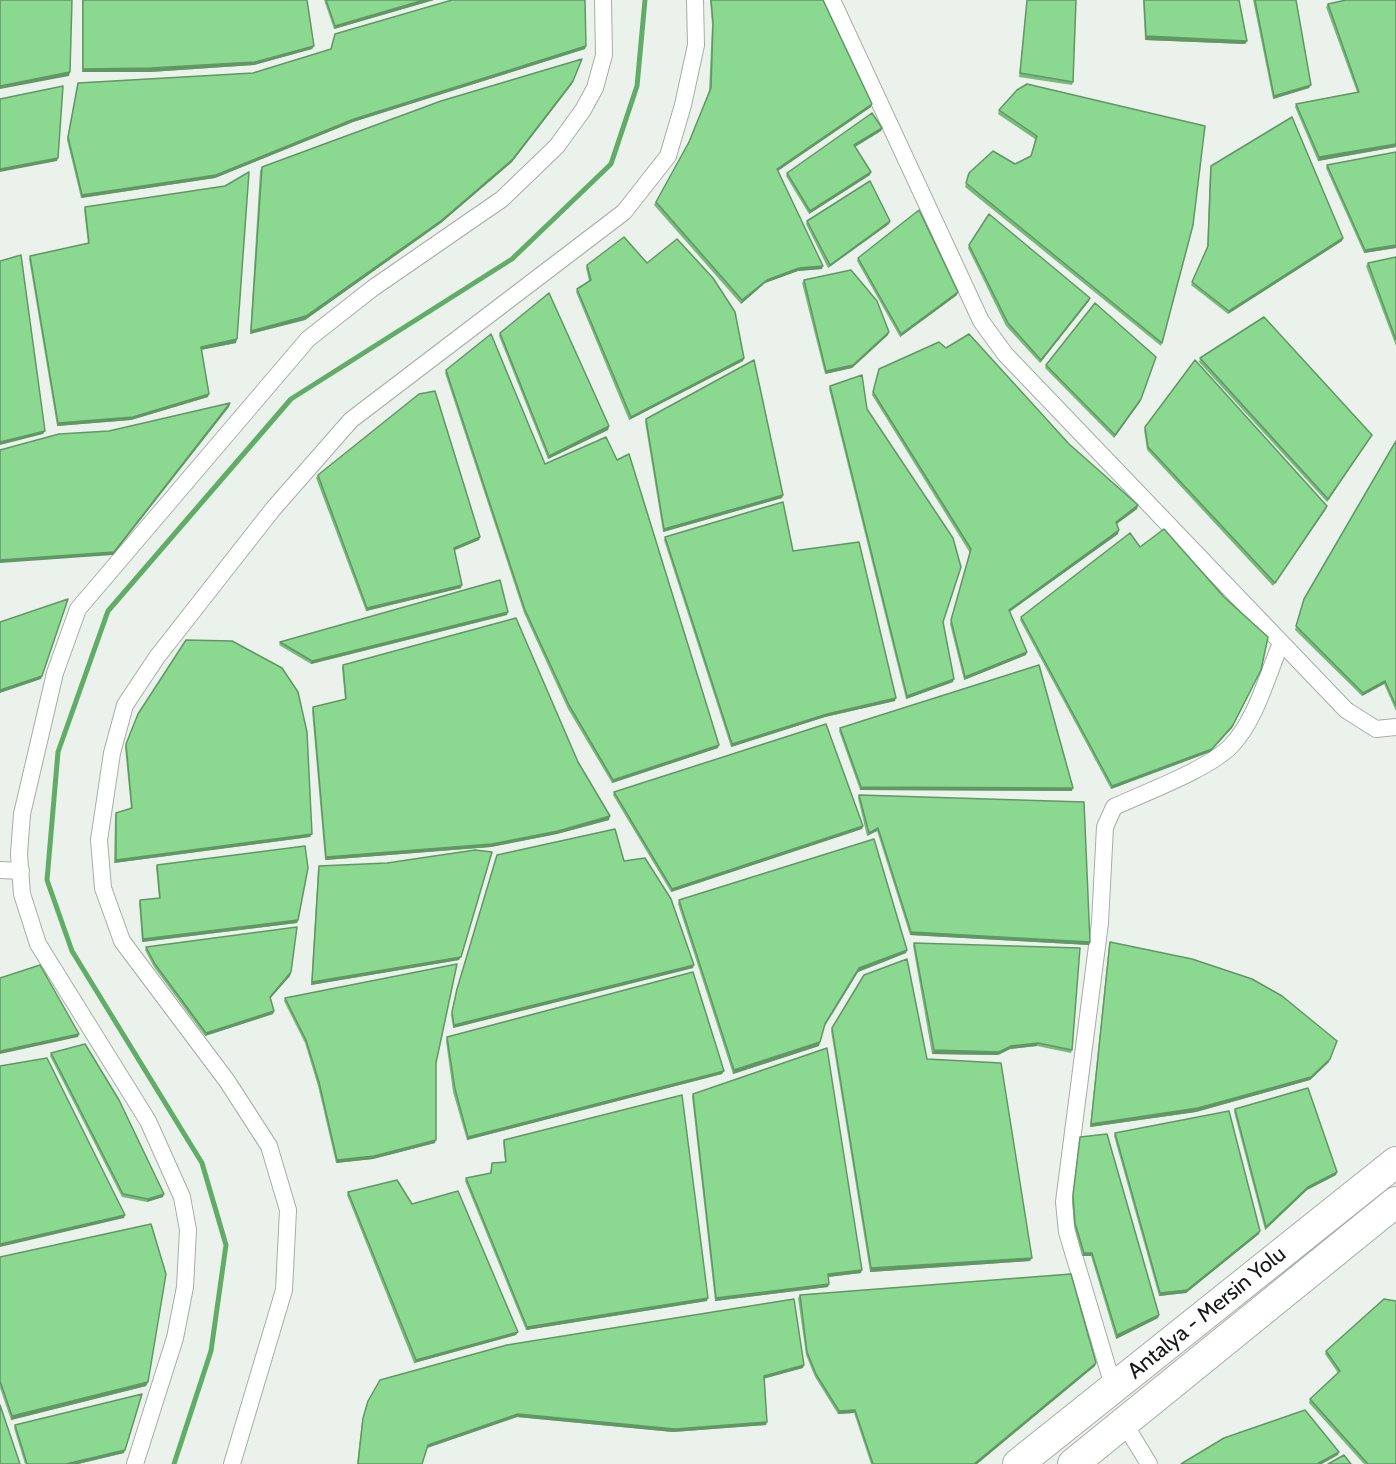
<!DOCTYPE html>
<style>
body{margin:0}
canvas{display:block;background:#ebf2eb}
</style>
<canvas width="1396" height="1464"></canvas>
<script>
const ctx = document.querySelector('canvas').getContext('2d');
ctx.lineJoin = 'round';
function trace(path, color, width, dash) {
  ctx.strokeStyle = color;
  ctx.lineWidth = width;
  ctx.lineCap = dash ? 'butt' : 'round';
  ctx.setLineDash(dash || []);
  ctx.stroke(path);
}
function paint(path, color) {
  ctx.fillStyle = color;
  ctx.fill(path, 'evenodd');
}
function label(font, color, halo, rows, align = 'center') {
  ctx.font = font + ' Cabin,sans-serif';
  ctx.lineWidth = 5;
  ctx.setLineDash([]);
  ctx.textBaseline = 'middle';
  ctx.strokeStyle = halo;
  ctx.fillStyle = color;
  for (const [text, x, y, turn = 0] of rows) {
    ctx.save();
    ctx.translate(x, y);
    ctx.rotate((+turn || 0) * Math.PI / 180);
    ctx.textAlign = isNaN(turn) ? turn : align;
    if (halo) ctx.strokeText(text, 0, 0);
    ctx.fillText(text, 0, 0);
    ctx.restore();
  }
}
trace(new Path2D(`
 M174 1464 211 1351 226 1245 202 1163 72 951 47 880 58 752 108 611 291 399 512 259 611 164 637 86 645 0`), '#61ad68', 5);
const street = new Path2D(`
 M832 0 981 321 1005 354 1346 710 1376 729 1396 727
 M0 870 21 871
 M1114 1389 1067 1232 1064 1202 1100 923 1105 827 1114 807C1146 792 1207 770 1231 746 1256 720 1267 676 1281 643
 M1124 1423 1149 1464
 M135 1464 175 1338 185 1287 188 1230 182 1197 148 1121 38 944 22 894 19 854 22 814 55 673 78 609 308 339 373 288 502 199 557 146 583 110 595 88 604 55 603 0
 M232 1464 284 1290 288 1210 269 1146 227 1081 122 941 103 888 99 840 112 753 125 705 157 657 273 509 351 420 624 212 668 156 683 105 696 45 695 0`);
const highway = new Path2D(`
 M1018 1464 1396 1162
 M1073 1464 1396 1202`);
trace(street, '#a6ada7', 18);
trace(highway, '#a6ada7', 32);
trace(street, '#fff', 16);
trace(highway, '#fff', 30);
paint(new Path2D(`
 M82 0H307L314 46 312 49 254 65 150 72H82Z
 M324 0H434L334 29Z
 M710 0H823L871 107 778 171 822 269 798 271 765 283 741 304 654 205 689 142 709 91 712 25Z
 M1027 0H1076L1073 82 1072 85 1019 77Z
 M1143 0H1239L1247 41 1245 44 1145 40Z
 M1253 0H1296L1309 88 1273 99Z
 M1328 4 1396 147 1318 161 1295 107 1296 104 1357 92 1326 7Z
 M586 46 585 49 353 122 215 178 81 198 67 140 78 83 253 73Z
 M572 84 512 162 441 223 305 320 250 334 260 171 262 167Z
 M999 110 1193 225 1161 346 965 187 969 173 1015 164 1031 157 1035 139 998 114Z
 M882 128 881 131 855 147 870 175 809 214 786 176 787 173Z
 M1396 152V248L1364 253 1326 168 1327 165Z
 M1211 166 1342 241 1228 314 1191 285 1207 249 1210 169Z
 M85 207 236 343 201 350 208 397 131 420 57 426 29 259 30 256 88 244 84 210Z
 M807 221H890L889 224 828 268 806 224Z
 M969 245 1090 298 1089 301 1040 363 1006 326 968 248Z
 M1396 257V346L1366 266 1368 263Z
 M858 258 957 295 900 337 857 261Z
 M647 263 744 358 743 361 629 420 576 292 577 289 589 281 586 268 587 265Z
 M804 280 888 335 852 368 825 374 802 283Z
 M500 333 609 426 608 430 548 459 499 336Z
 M1200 358 1370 438 1327 502 1199 362Z
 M1046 365 1140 402 1114 438 1045 368Z
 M446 370 545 464 617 460 718 748 612 783 568 709 524 613 445 373Z
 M878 373 1069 444 1138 505 1137 509 1117 524 1118 534 1010 611 1026 655 964 680 950 624 970 553 872 395Z
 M830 386 867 409 943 622 953 682 906 699 829 389Z
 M646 419 783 495 782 498 663 532 645 422Z
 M1145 427 1326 509 1273 586 1147 450 1144 430Z
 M1396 441V711L1384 684 1362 696 1295 630 1304 599Z
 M318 475 480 537 479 540 454 550 461 588 366 611 316 478Z
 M665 537 793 551 895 701 825 717 731 747 664 540Z
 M1140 547 1259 674 1232 728 1210 752 1111 789 1020 620 1021 617Z
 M507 615 311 664 279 645 280 642Z
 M343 665 578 762 609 820 557 834 491 847 325 860 312 711 313 707 345 700 342 668Z
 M138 714 312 834 310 837 114 863 115 816 116 813 131 809 125 747Z
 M840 728 1072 791 860 790 839 731Z
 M614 792 863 826 862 829 671 892 613 795Z
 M859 795 1090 942 1089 945 910 935 877 831 867 836 858 798Z
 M624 861 693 968 453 1028 451 1015 456 993Z
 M157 865 298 920 297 923 142 942 139 903 140 900 159 898 156 868Z
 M319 866 459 960 311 985 318 869Z
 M679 900 907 950 906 953 858 972 824 1027 819 1046 733 1074 678 904Z
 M1110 942 1329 1062 1310 1080 1196 1112 1090 1127 1109 945Z
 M914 943 1072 1050 1071 1053 1037 1046 1010 1049 998 1055 932 1054 913 946Z
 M146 947 291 972 290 976 270 998 274 1011 273 1014 205 1036 154 967 145 950Z
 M285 998 436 1063 435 1143 373 1159 336 1163 318 1086 305 1043 284 1001Z
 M832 1028 927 1059 1030 1261 870 1272 831 1031Z
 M447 1037 724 1071 722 1074 467 1140 453 1092 446 1041Z
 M51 1053 163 1197 147 1202 122 1197 50 1056Z
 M693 1094 861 1273 829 1277 828 1287 715 1301 692 1097Z
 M1235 1109 1337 1172 1336 1175 1307 1190 1265 1230 1234 1112Z
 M1115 1133 1259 1234 1186 1293 1159 1296 1114 1136Z
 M1080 1137 1159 1315 1158 1318 1116 1339 1091 1256H1082L1074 1226 1072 1198Z
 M504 1140 707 1301 526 1330 465 1181 466 1178 490 1173 492 1163 505 1162 503 1143Z
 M348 1192 516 1335 414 1363 347 1195Z
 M0 1257 148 1382 146 1386 11 1420 0 1388Z
 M800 1295 1096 1363 1095 1366 977 1464H871L854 1413 838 1414 815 1377 806 1355 798 1298Z
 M1384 1299 1396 1464H1364L1309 1403 1310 1399 1338 1373 1325 1354 1326 1351Z
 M803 1368 764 1378 766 1425 673 1432 517 1417 427 1448 422 1464H357L362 1421 368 1401Z
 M15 1425 124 1453 78 1464H25L14 1428Z`), '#78ba7c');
paint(new Path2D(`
 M424 0H434L334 29 335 26Z
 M1146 36 1247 41 1245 44 1145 40Z
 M314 46 312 49 254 65 150 72H82L83 69Z
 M586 46 585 49 353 122 215 178 81 198 82 195 354 119Z
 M582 59 572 84 512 162 441 223 305 320 250 334 251 331Z
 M70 72 69 76 0 89V86Z
 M1311 85 1309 88 1273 99 1274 96Z
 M872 104 871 107 776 172 777 169Z
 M882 128 881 131 853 148 854 145Z
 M1396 144V147L1318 161 1319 157Z
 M58 158 57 161 0 172V169Z
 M871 172 870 175 809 214 810 211Z
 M890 221 889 224 828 268 830 265Z
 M1343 238 1342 241 1228 314 1229 311Z
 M1396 245V248L1364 253 1365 250Z
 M823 266 822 269 798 271 765 283 741 304 742 300 767 280 799 268Z
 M958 292 957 295 900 337 901 334Z
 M1090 298 1089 301 1040 363 1041 360Z
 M889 332 888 335 852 368 825 374 826 371Z
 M237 339 236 343 200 350 201 347Z
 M744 358 743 361 629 420 631 417Z
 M209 394 208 397 131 420 57 426 58 423Z
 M1141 399 1140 402 1114 438 1115 435Z
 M230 403 229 407 113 555 0 563V560Z
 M609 426 608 430 548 459 549 456Z
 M45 431 43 434 0 445V442Z
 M1372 435 1370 438 1327 502 1328 499Z
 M783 495 782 498 663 532 664 529Z
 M1138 505 1137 509 1115 525 1116 522Z
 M1327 506 1326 509 1273 586 1275 583Z
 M1119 530 1118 534 1008 613 1009 610Z
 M480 537 479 540 453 551 454 548Z
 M462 585 461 588 366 611 367 608Z
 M508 612 507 615 311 664 312 661Z
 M1027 652 1026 655 964 680 965 677Z
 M1259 674 1232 728 1210 752 1111 789 1112 786Z
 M42 676 41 679 0 693V690Z
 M954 679 953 682 906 699 907 696Z
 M1385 681 1384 684 1362 696 1363 693Z
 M896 698 895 701 825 717 731 747 732 744 827 714Z
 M719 745 718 748 612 783 613 780Z
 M861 787 1073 788 1072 791 860 790Z
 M610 816 609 820 557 834 491 847 325 860 326 857Z
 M863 826 862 829 671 892 672 889Z
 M878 828 877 831 867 836 869 833Z
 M312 834 310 837 114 863 116 860Z
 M298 920 297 923 142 942 143 939Z
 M911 932 1090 942 1089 945 910 935Z
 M907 950 906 953 858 972 824 1028 859 968Z
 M461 957 459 960 311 985 312 982Z
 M694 965 693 968 453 1028 454 1025Z
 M291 972 290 976 269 1000 270 997Z
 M274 1011 273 1014 205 1036 206 1033Z
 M79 1034 78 1037 0 1054V1051Z
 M820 1042 819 1046 733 1074 734 1070Z
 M1038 1043 1037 1046 1010 1049 998 1055 932 1054 934 1050 1011 1046Z
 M1330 1059 1329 1062 1310 1080 1196 1112 1090 1127 1091 1124Z
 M724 1071 722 1074 467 1140 468 1137Z
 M436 1140 435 1143 373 1159 336 1163 337 1160Z
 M1337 1172 1336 1175 1307 1190 1265 1230 1266 1227 1308 1187Z
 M164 1194 163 1197 147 1202 148 1199Z
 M125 1215 124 1218 0 1247V1244Z
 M1260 1231 1259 1234 1186 1293 1159 1296 1160 1293Z
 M1084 1253H1092L1091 1256H1082Z
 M1032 1258 1030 1261 870 1272 871 1268Z
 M862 1270 861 1273 827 1277 828 1274Z
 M829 1284 828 1287 715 1301 716 1298Z
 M708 1298 707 1301 526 1330 527 1327Z
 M1159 1315 1158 1318 1116 1339 1117 1335Z
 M518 1332 516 1335 414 1363 416 1360Z
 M1096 1363 1095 1366 977 1464H974Z
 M804 1365 803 1368 763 1379 764 1376Z
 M148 1382 146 1386 11 1420 12 1416Z
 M855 1410 854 1413 838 1414 839 1411Z
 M518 1414 767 1422 766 1425 673 1432 517 1417 427 1448 428 1445Z
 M125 1450 124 1453 78 1464H66Z
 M1339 1452 1338 1455 1322 1464H1317Z`), '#619765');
const building = new Path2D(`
 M0 0H72L70 72 0 86Z
 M83 0H307L314 46 255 62 151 68 83 69Z
 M326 0H424L335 26Z
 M452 0H585L586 46 354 119 216 175 82 195 68 137 78 83 253 73 331 49 335 34Z
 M711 0H823L872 104 777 169 823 266 799 268 767 280 742 300 656 202 689 142 711 88 713 22Z
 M1027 0H1076L1073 82 1020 73Z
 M1144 0H1239L1247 41 1146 36Z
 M1255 0H1296L1311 85 1274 96Z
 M1346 0H1396V144L1319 157 1296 104 1359 92 1328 4Z
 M582 59 573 81 513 159 442 220 306 316 251 331 262 167 441 101Z
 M1027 84 1205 126 1193 225 1162 343 966 183 969 173 993 151 1015 164 1031 156 1037 136 999 110 1017 90Z
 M63 86 58 158 0 169V99Z
 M872 113 882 128 854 145 871 172 810 211 787 173Z
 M1292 117 1343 238 1229 311 1192 282 1208 246 1211 166Z
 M1396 152V245L1365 250 1327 165Z
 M249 172 237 339 201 347 209 394 133 417 58 423 30 256 89 243 85 207 225 186Z
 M870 181 890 221 830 265 807 221Z
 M919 210 958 292 901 334 858 258Z
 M989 214 1090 298 1041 360 1008 323 969 245Z
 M624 237 647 263 677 239 713 278 735 312 744 358 631 417 577 289 591 280 587 265Z
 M21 255 45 431 0 442V261Z
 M1396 257V340L1368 263Z
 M851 270 877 301 889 332 853 365 826 371 804 280Z
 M549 293 609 426 549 456 500 333Z
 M1095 303 1156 357 1141 399 1115 435 1046 365Z
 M1264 317 1372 435 1328 499 1200 358Z
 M491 334 545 464 606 437 617 460 629 454 719 745 613 780 569 705 525 610 446 370Z
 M969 334 1069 444 1138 505 1116 522 1119 530 1009 610 1027 652 965 677 951 620 971 549 873 392 879 369 939 342 946 348Z
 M754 360 783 495 664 529 646 419Z
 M1195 360 1327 506 1275 583 1148 447 1145 427Z
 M862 375 867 409 953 538 961 567 943 622 954 679 907 696 830 386Z
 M435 391 480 537 454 548 462 585 367 608 318 475 419 394Z
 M230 403 114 552 0 560V450L59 434 109 431Z
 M1396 441V706L1385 681 1363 693 1296 626 1304 599Z
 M783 502 793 551 859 542 896 698 827 714 732 744 665 537Z
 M1164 529 1224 597 1268 637 1261 670 1233 725 1212 749 1112 786 1021 617 1130 533 1140 547Z
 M500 580 508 612 312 661 280 642Z
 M68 599 42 676 0 690V622Z
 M516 618 578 762 610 816 558 831 492 844 326 857 313 707 346 699 343 665Z
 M186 640 232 641 282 668 298 692 307 732 312 834 116 860V813L132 808 126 744 138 714Z
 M1039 665 1073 788 861 787 840 728Z
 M826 724 863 826 672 889 614 792Z
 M859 795 1084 802 1090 942 911 932 878 828 869 833Z
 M615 829 624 861 645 858 671 899 694 965 454 1025 452 1012 457 989 497 855Z
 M874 839 907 950 859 968 825 1024 820 1042 734 1070 679 900Z
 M305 846 308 868 298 920 143 939 140 900 160 898 157 865Z
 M475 850 492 852 461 957 312 982 319 866 387 863Z
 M297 927 291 972 270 997 274 1011 206 1033 155 964 146 947Z
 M1110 942 1192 959 1252 979 1282 996 1337 1041 1330 1059 1311 1077 1198 1108 1091 1124Z
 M914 943 1080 948 1072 1050 1038 1043 1011 1046 999 1052 934 1050Z
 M907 959 927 1059 1001 1063 1032 1258 871 1268 832 1028 864 975Z
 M457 964 436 1063V1140L374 1156 337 1160 319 1082 306 1040 285 998Z
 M40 965 79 1034 0 1051V978Z
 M693 972 724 1071 468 1137 455 1089 447 1037Z
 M85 1044 119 1100 164 1194 148 1199 123 1194 51 1053Z
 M827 1048 862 1270 828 1274 829 1284 716 1298 693 1094Z
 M47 1058 125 1215 0 1244V1066Z
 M1308 1088 1337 1172 1308 1187 1266 1227 1235 1109Z
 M682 1095 708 1298 527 1327 466 1178 491 1173 492 1163 506 1162 504 1140Z
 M1229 1111 1260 1231 1187 1290 1160 1293 1115 1133Z
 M1107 1134 1159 1315 1117 1335 1092 1253H1084L1075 1223 1073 1195 1080 1137Z
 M397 1180 412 1204 458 1191 518 1332 416 1360 348 1192Z
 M151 1224 166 1274 148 1382 12 1416 0 1381V1257Z
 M1071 1274 1096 1363 974 1464H873L855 1410 839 1411 816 1374 807 1352 800 1295Z
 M794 1299 804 1365 764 1376 767 1422 675 1429 518 1414 428 1445 422 1464H358L363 1418 368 1401 380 1380 507 1345Z
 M1384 1299 1396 1301V1464H1368L1310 1399 1340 1371 1326 1351Z
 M142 1394 125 1450 66 1464H27L15 1425Z
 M0 1405 20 1464H0Z
 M1305 1410 1339 1452 1317 1464H1181L1224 1438Z
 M1344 1455 1351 1464H1328Z`);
paint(building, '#8bd890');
trace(building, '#619765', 1.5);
label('22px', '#141714', '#fff', [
 ["Antalya - Mersin Yolu",1207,1313,-39]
]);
</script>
